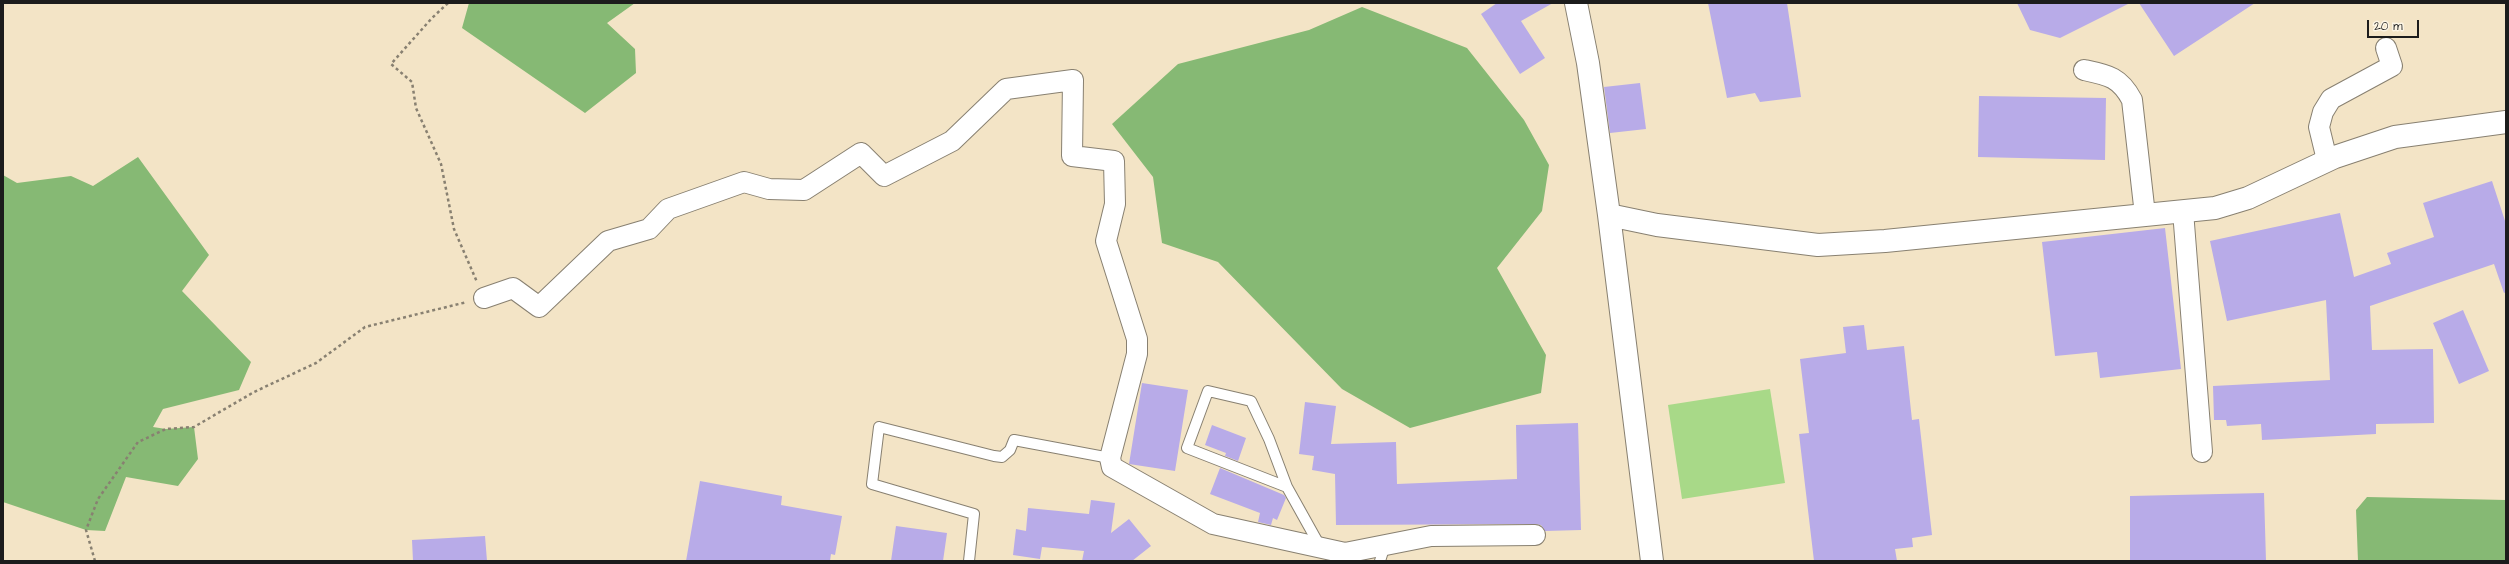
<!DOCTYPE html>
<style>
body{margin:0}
#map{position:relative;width:2509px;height:564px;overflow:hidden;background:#f3e4c6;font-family:"Architects Daughter",sans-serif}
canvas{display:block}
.frame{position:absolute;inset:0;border:4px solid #1c1c1c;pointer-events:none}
.scale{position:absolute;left:2367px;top:20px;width:52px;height:18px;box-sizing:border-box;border:2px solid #1c1c1c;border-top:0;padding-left:5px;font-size:12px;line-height:14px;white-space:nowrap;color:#1c1c1c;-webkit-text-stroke:3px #fcf5e5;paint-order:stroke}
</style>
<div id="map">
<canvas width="2509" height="564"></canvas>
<div class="frame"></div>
<div class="scale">20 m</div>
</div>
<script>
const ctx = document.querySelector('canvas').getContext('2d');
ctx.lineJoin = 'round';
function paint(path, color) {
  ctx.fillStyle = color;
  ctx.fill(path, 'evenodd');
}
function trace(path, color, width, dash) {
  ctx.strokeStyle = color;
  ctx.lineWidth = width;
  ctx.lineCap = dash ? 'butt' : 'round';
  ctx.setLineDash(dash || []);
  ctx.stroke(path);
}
paint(new Path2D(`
 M1770 389 1785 483 1682 499 1668 405Z`), '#a8d988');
paint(new Path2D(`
 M469 3H635L607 23 635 49 636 73 585 113 462 28Z
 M1362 7 1467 48 1524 120 1549 165 1542 211 1497 268 1546 355 1541 393 1410 428 1342 389 1218 262 1162 243 1153 177 1112 124 1178 64 1309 30Z
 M138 157 209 255 182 291 251 362 239 390 163 409 153 427 166 429 194 427 198 459 178 486 126 477 105 531 86 530 3 502V175L17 183 71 176 93 186Z
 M2367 497 2506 500V561H2358L2356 510Z`), '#86b974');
paint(new Path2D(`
 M1497 3H1553L1521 21 1545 58 1520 74 1481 14Z
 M1708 3H1787L1801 97 1760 102 1755 93 1727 98Z
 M2017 3H2130L2060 38 2030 30Z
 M2139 3H2255L2174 56Z
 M1640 83 1646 129 1610 133 1604 87Z
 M1979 96 2106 98 2105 160 1978 157Z
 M2492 181 2506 224V292L2504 293 2494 264 2370 306 2372 350 2433 349 2434 423 2376 424V434L2262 440 2261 424 2227 426 2226 420H2214L2213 386 2330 380 2326 300 2227 321 2210 241 2340 213 2354 277 2391 264 2387 253 2434 237 2423 203Z
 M2165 228 2181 369 2100 378 2097 352 2055 356 2042 242Z
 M2463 310 2489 371 2459 384 2433 323Z
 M1864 325 1867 350 1904 346 1912 420 1919 419 1932 535 1912 538 1913 547 1895 549 1897 561H1814L1799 434 1809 433 1800 359 1846 353 1843 327Z
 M1142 383 1188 390 1175 471 1129 464Z
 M1305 402 1336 406 1331 444 1396 442 1397 484 1517 479 1516 425 1578 423 1581 530 1545 531 1541 525 1535 524 1336 525 1335 474 1312 470 1314 456 1299 454Z
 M1212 425 1246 438 1238 461 1225 456 1226 453 1205 445Z
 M1220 468 1284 495 1286 498 1277 520 1273 518 1271 525 1258 522 1260 513 1210 494Z
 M700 481 782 496 781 505 842 516 835 555 831 554 830 561H686Z
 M2264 493 2266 561H2130V496Z
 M1091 500 1115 503 1111 533 1129 519 1151 546 1132 561H1082L1084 551 1042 547 1040 559 1013 555 1016 529 1026 531 1028 508 1089 514Z
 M896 526 947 533 943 561H891Z
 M485 536 487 561H413L412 540Z`), '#b8abe8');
const service = new Path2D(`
 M1287 487 1187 448 1208 391 1251 401 1269 439 1287 487 1321 548
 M969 561 974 514 872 484 879 427 994 456 1002 457 1010 450 1014 440 1110 458
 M1380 561 1385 545`);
const minor = new Path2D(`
 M2084 70C2108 75 2120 77 2132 100L2145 215
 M2327 160 2319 127 2323 112 2331 99 2392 66 2386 48
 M2183 211 2202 452
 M484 298 513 288 539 307 608 241 649 229 668 209 744 182 769 189 804 190 861 153 884 176 952 141 1006 89 1073 80 1072 156 1114 161 1115 204 1106 241 1137 339V354L1110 458 1112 467 1213 524 1345 553 1431 536 1535 535`);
const tertiary = new Path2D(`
 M1576 3 1588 63 1609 215 1652 561
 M1609 215 1657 225 1818 245 1885 241 2215 208 2248 198 2335 157 2395 137 2506 122`);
trace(service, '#888071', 12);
trace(minor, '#888071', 22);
trace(tertiary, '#888071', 24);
trace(new Path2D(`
 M448 3 432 18 391 64 412 82 416 108 441 164 454 229 477 282
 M95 561 86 530 98 499 138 442 166 429 194 427 254 392 316 363 365 327 467 302`), '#888071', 2.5, [3, 3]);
trace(service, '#fff', 10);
trace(minor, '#fff', 20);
trace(tertiary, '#fff', 22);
</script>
